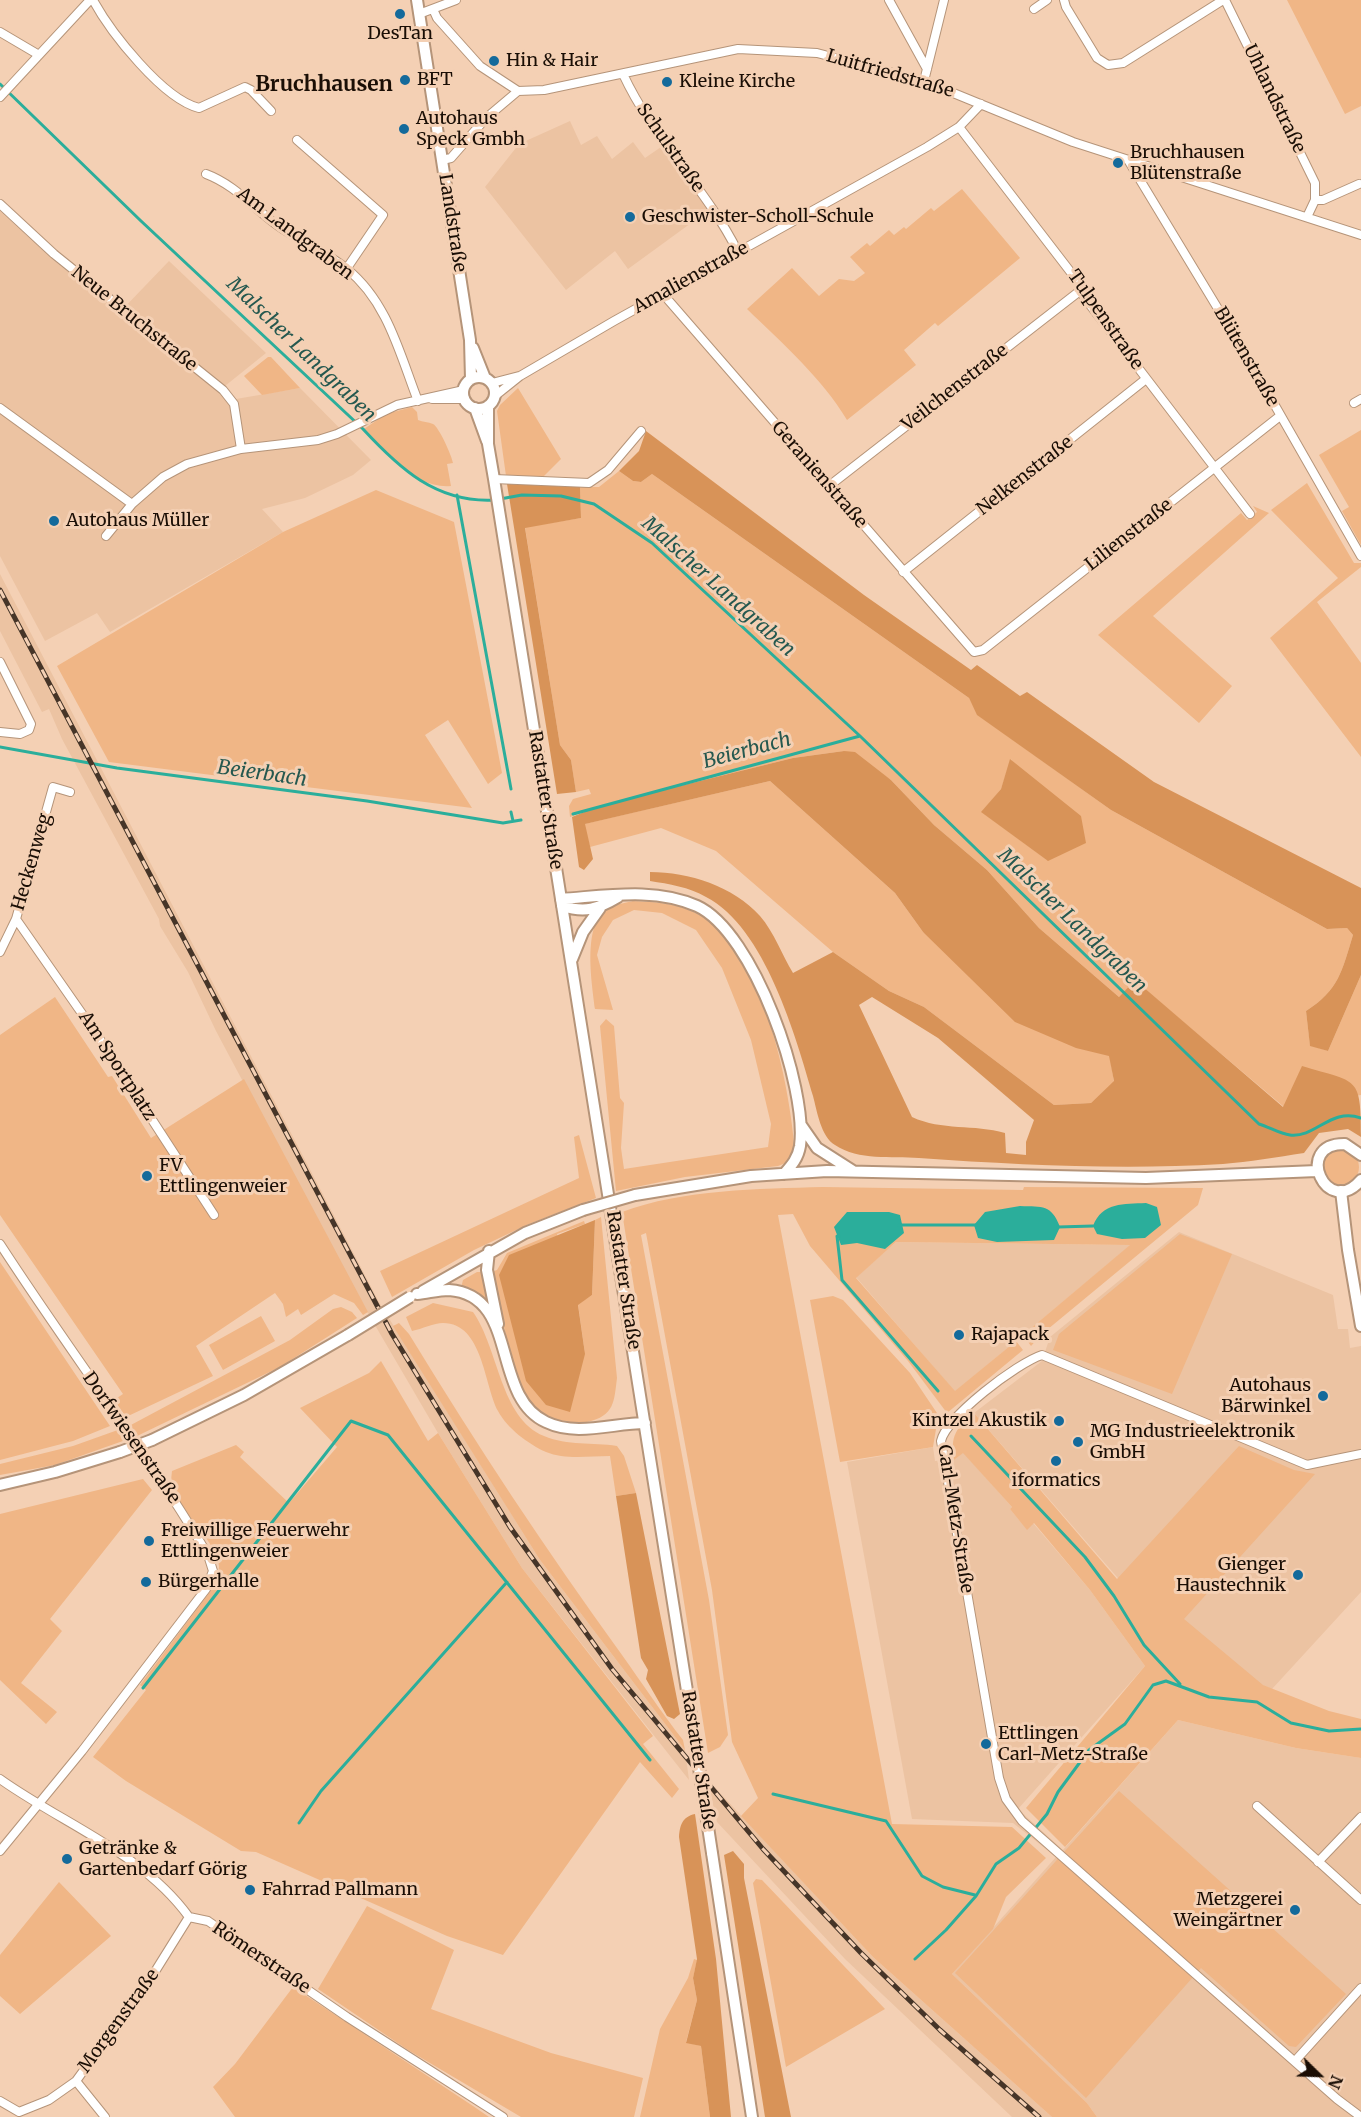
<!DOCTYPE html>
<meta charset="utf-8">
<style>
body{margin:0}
#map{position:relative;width:1361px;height:2117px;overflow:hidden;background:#f4d0b4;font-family:Merriweather,serif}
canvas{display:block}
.north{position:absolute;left:1289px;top:2045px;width:60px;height:60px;-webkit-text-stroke:4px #f4d0b4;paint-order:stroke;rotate:113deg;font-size:16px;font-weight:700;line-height:24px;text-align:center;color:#1a0e05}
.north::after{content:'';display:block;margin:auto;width:21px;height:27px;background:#1a0e05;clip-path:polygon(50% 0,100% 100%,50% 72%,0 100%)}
</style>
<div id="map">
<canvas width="1361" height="2117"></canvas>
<div class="north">N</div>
</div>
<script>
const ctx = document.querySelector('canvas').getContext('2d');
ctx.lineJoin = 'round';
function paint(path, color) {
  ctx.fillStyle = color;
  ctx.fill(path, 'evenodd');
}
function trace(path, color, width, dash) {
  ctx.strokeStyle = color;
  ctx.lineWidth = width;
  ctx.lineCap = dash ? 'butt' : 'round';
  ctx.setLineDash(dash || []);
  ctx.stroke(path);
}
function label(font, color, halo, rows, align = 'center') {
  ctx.font = font + ' Merriweather,serif';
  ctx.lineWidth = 6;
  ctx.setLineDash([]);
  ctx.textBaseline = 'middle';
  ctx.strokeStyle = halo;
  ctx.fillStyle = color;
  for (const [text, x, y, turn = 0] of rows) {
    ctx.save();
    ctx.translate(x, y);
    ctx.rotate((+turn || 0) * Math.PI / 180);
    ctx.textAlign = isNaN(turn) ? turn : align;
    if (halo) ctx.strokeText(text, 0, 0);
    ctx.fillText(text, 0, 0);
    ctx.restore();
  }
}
paint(new Path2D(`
 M570 121 581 145 597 136 612 159 633 142 645 158 661 147 709 210 628 269 615 251 566 290 485 187 519 144Z
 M0 211 52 259 119 313 169 261 266 353 225 386 236 399 300 388 371 460 353 475 305 498 262 509 283 532 110 632 97 613 45 641 0 556Z
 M0 574 380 1304 540 1560 685 1750 689 1780 522 1568 438 1433 348 1279 216 1031 188 972 160 926 159 919 62 739 49 709 42 712 0 631Z
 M1179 1232 1333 1295 1338 1329H1348L1350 1348 1361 1346V1592L1272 1689 1185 1655 974 1413 1042 1361 1050 1337Z
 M896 1242 1131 1245 955 1392 856 1277Z
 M933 1447 935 1461 954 1460 963 1452 1012 1507 1010 1509 1027 1529 1033 1523 1090 1590 1145 1666 1018 1809 1063 1850 1178 1720 1296 1748 1361 1758V2117H1097L1087 2103 952 1974 1056 1857 1013 1823 912 1819 847 1462Z
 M707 1779 873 1957 1052 2117H1012L845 1959 717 1822Z`), '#ecc3a2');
paint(new Path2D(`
 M1287 0H1361V106L1345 114Z
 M962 189 1020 258 938 326 935 323 904 350 916 365 847 420C822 378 782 343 747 309L792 268 819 296 839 279 854 281 865 273 850 257 867 243 870 246 889 230 894 235 904 227 906 229 931 208 934 211Z
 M268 357H271L300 388 262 395 244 376Z
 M518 388 561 459 542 478 506 476 497 411 500 405Z
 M412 407 417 412 418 420C423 422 428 422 433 424 439 427 452 456 453 463L447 464 451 486C413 489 389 452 364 429L386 414Z
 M1361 430V545L1342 511 1349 507 1319 455Z
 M619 471 633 481 641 482 652 474 969 698 978 715 1111 810 1327 929 1347 928 1353 935C1342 971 1339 990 1306 1011L1310 1045 1328 1051 1361 975V1095L1284 1107 1135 981 1119 997 1039 928 987 870 934 825 891 780 844 751 793 758 599 806 570 817 569 806 573 799 591 794 589 789 576 792 571 760 560 745 525 527 581 518 580 487H599ZM1011 759 1047 860 982 812 1001 789Z
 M1307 483 1354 563H1361V567L1317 602 1361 663V757L1270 638 1338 578 1271 510Z
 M376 490 454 522 502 773 488 784 448 720 425 735 472 808 109 762 57 666 283 532Z
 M1253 506 1269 513 1153 616 1232 686 1199 723 1098 635 1241 513 1247 520 1257 512Z
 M770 781 895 893 923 932 1110 1056 1114 1082 1091 1103 1054 1105 924 1007 889 991 833 952 716 851 661 828 590 847 584 824Z
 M633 901C655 902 676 903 696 913 763 947 790 1084 795 1153L788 1162 778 1166 685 1177 616 1191 600 1026 606 1019 614 1026 620 1098 624 1103 621 1148 624 1169 768 1147 771 1124 751 1040 722 968 696 930 662 913 634 910 613 920 602 937 597 955 613 1010 595 1009C592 983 581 921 610 907 616 904 626 903 633 901Z
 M55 997 108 1077 112 1076 151 1138 244 1079 368 1312 363 1315 354 1303 334 1294 301 1315 298 1309 286 1317 283 1304 275 1293 196 1346 213 1376 126 1417 114 1400 123 1394 0 1215V1035Z
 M579 1135 596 1198 529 1224 474 1250 392 1297 380 1271 579 1178 574 1137Z
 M1323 1167a18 18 0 1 1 36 0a18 18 0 1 1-36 0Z
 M823 1187 1023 1190 1024 1187 1203 1188 1198 1205 1042 1334 1031 1346 1023 1335 1130 1245 896 1242 856 1278 955 1391 1016 1341 1023 1350 947 1413 908 1361 810 1246 793 1214 778 1215 892 1824 1012 1827 1046 1858 1006 1897 993 1929 952 1974 1087 2103 1097 2117H1052L873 1957 741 1816 758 1798 732 1742 712 1590 646 1233 641 1235 709 1600 728 1735 720 1747 708 1753 622 1212C683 1189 759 1189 823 1187Z
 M601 1217 617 1378C614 1401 615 1416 587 1422 567 1427 541 1419 529 1401 512 1376 500 1305 491 1272L497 1270 507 1253 584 1221 585 1224 557 1234 585 1354 578 1304 592 1295 595 1220Z
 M1180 1234 1232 1254 1172 1394 1053 1350 1059 1334Z
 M0 1262 110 1426 73 1441 0 1460Z
 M477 1272H484L491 1308 481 1298 461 1288 463 1280Z
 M833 1296 843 1300 910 1373 941 1419 936 1429 933 1447 840 1462 810 1300Z
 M433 1303 473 1312C499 1349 500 1418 544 1436 568 1446 592 1442 617 1446L624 1456 636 1493 616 1496 610 1456C589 1456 565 1460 546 1452 528 1444 507 1428 498 1411 484 1385 483 1323 443 1323 434 1323 422 1329 412 1331L406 1317Z
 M341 1307 352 1312 357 1318 280 1367 137 1436 55 1465 0 1475V1464L73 1446 129 1426 290 1340 333 1309Z
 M261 1316 275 1341 223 1370 209 1345Z
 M399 1323 409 1334C476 1444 546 1550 622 1655 642 1683 661 1712 683 1740L685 1750 540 1560 393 1326Z
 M381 1361 428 1441 438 1433 522 1568 653 1736 643 1744 679 1789 672 1798 640 1762 503 1955 447 1936 256 1852 241 1851 126 1781 93 1757 146 1690 140 1685 215 1585C216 1579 219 1572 219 1566 216 1535 165 1504 172 1471L236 1445 244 1452 240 1457 289 1503 337 1447 300 1408 369 1373Z
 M974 1413 1117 1579 1239 1446 1294 1470 1315 1474 1184 1619 1263 1685 1329 1711 1361 1719V1758L1296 1748 1178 1720 1065 1847 1026 1808 1145 1666 1090 1590 1034 1523 1027 1530 1010 1509 1012 1507 963 1453 954 1460C950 1436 956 1428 974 1413Z
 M143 1479 152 1490 50 1619 62 1631 21 1683 57 1712 46 1724 0 1680V1514Z
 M1119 1791 1346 1994 1296 2047 1289 2046 1201 1968 1086 2098 955 1973Z
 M756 1879 762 1880 885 2009 786 2067 753 1883Z
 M59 1882 111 1936 20 2014 0 1996V1955Z
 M367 1906 454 1950 431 2009 551 2053 643 2078 634 2117H521L408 2050 318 1989Z
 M694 1959 697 1960 693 1978 697 2000 686 2042 701 2046 710 2117H640L660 2029 688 1978Z
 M293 1987 473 2106 489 2117H235L213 2087 235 2064Z`), '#f0b686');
paint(new Path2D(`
 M646 431 864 595 971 670 977 665 1020 696 1027 692 1154 782 1361 888V975L1328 1051 1310 1046 1306 1011C1339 990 1342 971 1353 935L1347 928 1327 929 1111 810 977 715 969 698 652 474 641 482 633 481 619 471 639 451Z
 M507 484 580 487 581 518 525 528 560 745 571 760 576 792 557 794Z
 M844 751 855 752 891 780 934 825 987 870 1039 928 1119 997 1135 980 1283 1107 1302 1066C1358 1083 1361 1075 1361 1137L1348 1129 1319 1133 1304 1153C1277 1157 1249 1162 1223 1164 1122 1170 1019 1165 919 1158 891 1156 859 1161 835 1145 821 1137 817 1111 813 1096 796 1037 765 927 706 897 689 887 669 884 650 881V872C689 872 733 886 760 916 774 932 782 955 793 973L833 952 889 991 924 1007 1054 1105 1091 1103 1114 1081 1109 1056 1076 1048 1015 1022 923 932 895 893 770 781 585 824 593 859 584 870 579 867 572 817 599 806 793 758ZM872 997 938 1038 1034 1120 1026 1142V1155L1006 1153 1005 1133C974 1124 942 1131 912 1117L859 1005Z
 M1010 759 1081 816 1086 843 1048 861 981 812 1001 789Z
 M595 1220 592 1295 578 1305 585 1354 570 1412 546 1405 526 1381 499 1275 509 1255Z
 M636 1493 680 1714 674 1719 667 1716 646 1679 648 1670 641 1658 616 1496Z
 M695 1814 716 1959 731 2117H710L701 2046 686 2043 697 2000 693 1978 697 1959 679 1837C680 1825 682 1817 695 1814Z
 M733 1851 744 1864V1878L791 2117H765L724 1855Z`), '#d89358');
paint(new Path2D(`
 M1146 1203 1157 1207 1161 1225 1145 1238 1122 1239 1097 1234 1093 1226C1102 1202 1124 1204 1146 1203Z
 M1020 1206C1043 1207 1051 1204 1060 1227L1054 1240 997 1242 978 1238 974 1225 985 1212Z
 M847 1212H889L900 1215 904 1233 885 1249 857 1243 841 1245 834 1227Z`), '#2bae9b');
trace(new Path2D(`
 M0 84 141 221 363 429C399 468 436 503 494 500
 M457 495 511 789
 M500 499 522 495 561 496 594 504 652 543 860 736 1259 1124C1269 1127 1280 1134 1290 1135 1316 1138 1331 1107 1361 1118
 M0 747 117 768 367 801 503 823 521 820
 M511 812 513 821
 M573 814 860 736
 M899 1225H976
 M1058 1227 1093 1226
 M839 1236H837L842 1280 938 1391
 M971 1436 1085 1557 1114 1596 1144 1645 1180 1684
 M143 1688 351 1421 388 1435 650 1760
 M773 1794 886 1821 922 1876 943 1887 975 1895
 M299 1823 321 1791 507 1582
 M915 1959 946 1930 976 1896 996 1864 1019 1848 1047 1814 1058 1792 1089 1750 1125 1724 1153 1685 1166 1681 1209 1697 1257 1702 1291 1723 1329 1731 1361 1729`), '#2bae9b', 3);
const minor = new Path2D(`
 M93 0C111 33 163 99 199 108L245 87 251 90 271 111
 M889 0 927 69
 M1064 0 1066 7 1097 58 1108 65 1123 63 1223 0
 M1225 0 1315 183V200L1307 217
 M433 9 437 18 480 66 518 91 544 90 738 49 817 53 924 81 1073 142 1361 235
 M1034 9 1047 0
 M419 14 456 0
 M0 32 39 55
 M623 74C653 139 706 188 738 252
 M924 81 944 0
 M0 97 90 0
 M959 127 1079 283 1084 297 1250 514
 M297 140 383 215 347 268
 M442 160 451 158 486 118 518 91
 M1128 160 1249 360 1361 556
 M206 174C233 184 251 205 273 222 296 240 325 251 347 269 388 302 400 355 418 401
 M1315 200H1323L1359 184
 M0 204 54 254 223 390 234 404 241 449
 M663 294 974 652 983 650 1280 416
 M492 383 519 376
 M495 396 520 376 614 321 927 147 959 127 981 104
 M432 399H465
 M1354 403 1361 399
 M0 408 132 504
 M494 479 589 483 608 470 641 431
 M829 486 1081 290
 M106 536 132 504 163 477 187 464 241 449 318 440 337 434 397 405 464 390
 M903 572 1146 379
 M0 662 31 724 29 730 20 734 0 732
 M16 919 99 1038 214 1215
 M0 952 16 919 53 787 70 792
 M0 1244C68 1349 144 1448 208 1555L213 1571 206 1589 82 1751 0 1851
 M1361 1454 1307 1465 1042 1355C1017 1363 946 1417 941 1441L999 1778 1006 1799 1022 1821 1337 2099 1361 2117
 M0 1779C63 1824 143 1853 189 1917
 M1257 1806 1361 1900
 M1318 1862 1361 1817
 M189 1917 208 1921 347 2017 503 2117
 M1295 2061 1361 1988
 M76 2081 105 2117
 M0 2101 19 2112 49 2100 76 2081 151 1978 189 1917`);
const tertiary = new Path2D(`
 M417 0 470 340 471 379
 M473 348 485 378
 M463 393a16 16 0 1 1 32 0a16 16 0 1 1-32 0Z
 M488 406V444L494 479 561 899
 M475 408 487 441
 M1341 1191 1348 1250 1361 1326`);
const secondary = new Path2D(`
 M562 906C585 913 598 909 618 897
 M572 959 583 932 600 908
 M801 1125 817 1148 853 1171
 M1361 1155 1345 1144C1292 1143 1327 1220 1361 1180
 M635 1195 751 1176 827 1171 1146 1178 1317 1171
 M489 1251 487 1270 498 1324
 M423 1291 525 1233 583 1210
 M417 1294C428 1293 438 1290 449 1290 520 1295 490 1396 546 1422 577 1437 613 1423 645 1423
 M152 1440 244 1395 348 1335
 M0 1485 55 1472 120 1452
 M692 1722 561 899C606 896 655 887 697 906 754 932 808 1088 800 1146 798 1158 792 1165 784 1174
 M712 1853 752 2117`);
trace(minor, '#b59479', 10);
trace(tertiary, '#b59479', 14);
trace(secondary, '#b59479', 14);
trace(minor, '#fff', 8);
trace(tertiary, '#fff', 10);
trace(secondary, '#fff', 10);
const rail = new Path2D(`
 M0 590 392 1334 510 1527 612 1669 763 1849 861 1953 940 2030 1039 2117`);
trace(rail, '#463528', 5);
trace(rail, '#f4d0b4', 3, [9]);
const secondaryBridge = new Path2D(`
 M583 1210 635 1195
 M348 1335 410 1297
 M120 1452 152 1440
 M692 1722 712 1853`);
trace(secondaryBridge, '#b59479', 14, []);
trace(secondaryBridge, '#fff', 10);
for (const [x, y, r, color] of [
 [400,14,6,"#146a9b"],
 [494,61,6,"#146a9b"],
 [405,80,6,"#146a9b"],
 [667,82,6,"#146a9b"],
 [404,129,6,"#146a9b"],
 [1118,163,6,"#146a9b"],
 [630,217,6,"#146a9b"],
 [54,521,6,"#146a9b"],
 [147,1176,6,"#146a9b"],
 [959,1335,6,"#146a9b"],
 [1323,1396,6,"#146a9b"],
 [1059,1421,6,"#146a9b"],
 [1078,1442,6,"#146a9b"],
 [1056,1461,6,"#146a9b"],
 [149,1541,6,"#146a9b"],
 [1298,1575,6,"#146a9b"],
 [146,1582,6,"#146a9b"],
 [986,1744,6,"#146a9b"],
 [67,1859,6,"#146a9b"],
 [250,1890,6,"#146a9b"],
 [1295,1910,6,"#146a9b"]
]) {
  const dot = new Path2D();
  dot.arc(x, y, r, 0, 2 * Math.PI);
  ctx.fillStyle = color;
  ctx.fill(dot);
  trace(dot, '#f4d0b4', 2);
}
label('18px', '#1a0e05', '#f4d0b4', [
 ["DesTan",400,34,"center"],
 ["Hin & Hair",506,61],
 ["BFT",417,80],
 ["Kleine Kirche",679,82],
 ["Autohaus",416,119],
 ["Speck Gmbh",416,140],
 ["Bruchhausen",1130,153],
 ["Blütenstraße",1130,174],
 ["Geschwister-Scholl-Schule",642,217],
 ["Autohaus Müller",66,521],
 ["FV",159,1166],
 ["Ettlingenweier",159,1187],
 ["Rajapack",971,1335],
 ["Autohaus",1311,1386,"right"],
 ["Bärwinkel",1311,1407,"right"],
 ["Kintzel Akustik",1047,1421,"right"],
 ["MG Industrieelektronik",1090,1432],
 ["GmbH",1090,1453],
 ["iformatics",1056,1481,"center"],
 ["Freiwillige Feuerwehr",161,1531],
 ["Ettlingenweier",161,1552],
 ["Gienger",1286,1565,"right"],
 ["Haustechnik",1286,1586,"right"],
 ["Bürgerhalle",158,1582],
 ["Ettlingen",998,1734],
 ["Carl-Metz-Straße",998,1755],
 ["Getränke &",79,1849],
 ["Gartenbedarf Görig",79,1870],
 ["Fahrrad Pallmann",262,1890],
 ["Metzgerei",1283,1900,"right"],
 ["Weingärtner",1283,1921,"right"]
], 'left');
label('18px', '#1a0e05', '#f4d0b4', [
 ["Luitfriedstraße",890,74,16],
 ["Uhlandstraße",1274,99,64],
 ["Schulstraße",670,148,55],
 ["Landstraße",452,223,81],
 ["Am Landgraben",295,234,37],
 ["Amalienstraße",691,278,-29],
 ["Neue Bruchstraße",134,319,39],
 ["Tulpenstraße",1105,320,55],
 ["Blütenstraße",1246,357,60],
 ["Veilchenstraße",955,388,-38],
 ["Geranienstraße",819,475,49],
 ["Nelkenstraße",1025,476,-38],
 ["Lilienstraße",1129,535,-38],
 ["Rastatter Straße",545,800,81],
 ["Heckenweg",32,862,-74],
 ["Am Sportplatz",117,1066,57],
 ["Rastatter Straße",623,1280,81],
 ["Dorfwiesenstraße",131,1438,55],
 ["Carl-Metz-Straße",955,1519,81],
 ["Rastatter Straße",698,1760,81],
 ["Römerstraße",261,1958,34],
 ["Morgenstraße",119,2021,-54]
]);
label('italic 20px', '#25584f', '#f4d0b4', [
 ["Malscher Landgraben",301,350,44],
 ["Malscher Landgraben",718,587,42],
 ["Beierbach",747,751,-15],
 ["Beierbach",262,774,8],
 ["Malscher Landgraben",1072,921,44]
]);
label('bold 21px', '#1a0e05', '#f4d0b4', [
 ["Bruchhausen",324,85]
]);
</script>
